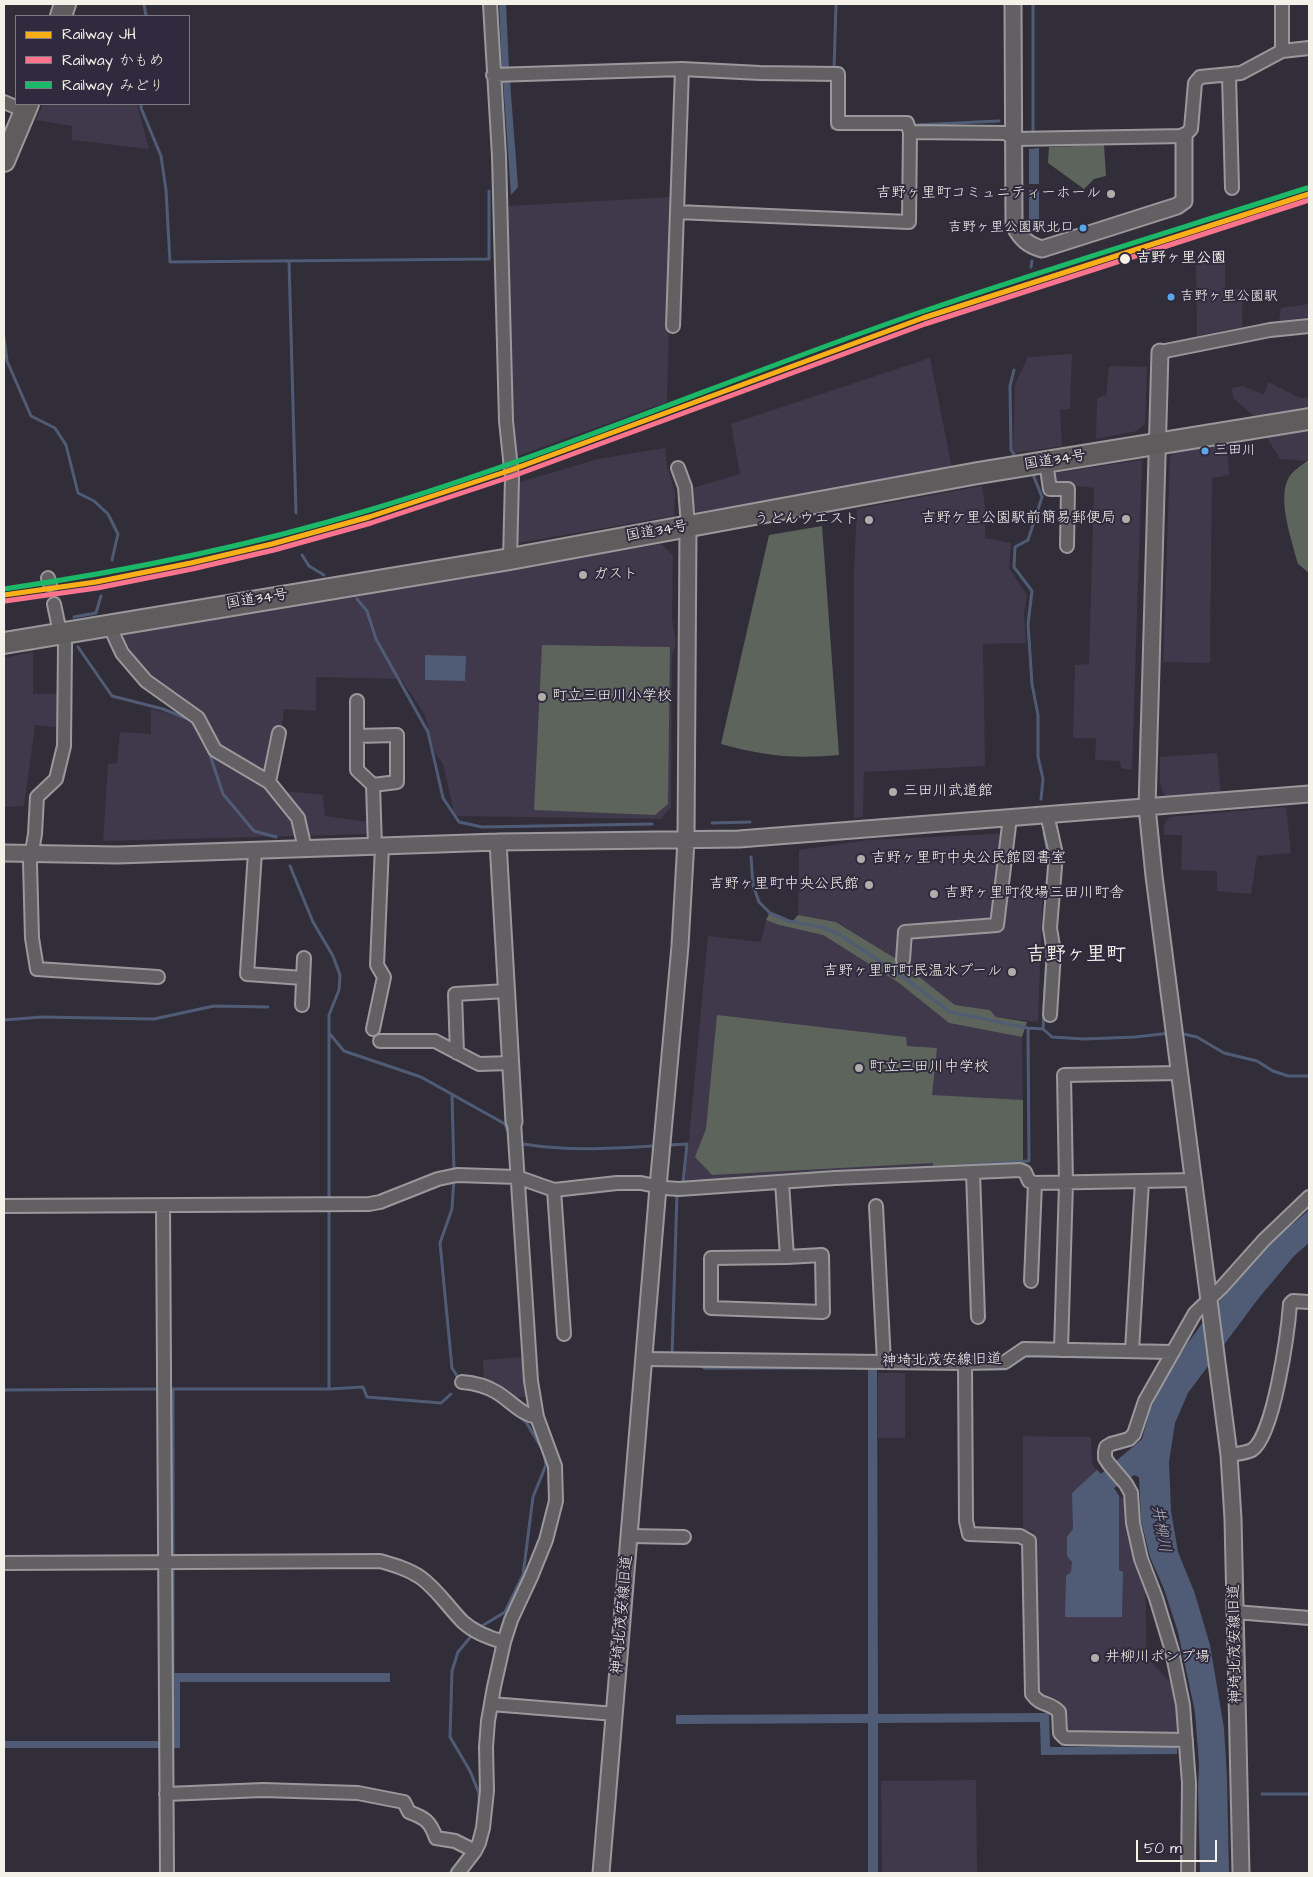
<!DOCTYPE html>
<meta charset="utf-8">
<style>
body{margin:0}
#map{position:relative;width:1313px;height:1877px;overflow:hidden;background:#312e39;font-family:"Architects Daughter","Klee One",sans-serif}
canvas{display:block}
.frame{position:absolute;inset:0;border:5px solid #f4f1e8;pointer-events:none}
.legend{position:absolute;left:15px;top:15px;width:175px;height:90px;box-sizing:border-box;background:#2f2a3d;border:1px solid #7e7a81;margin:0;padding:6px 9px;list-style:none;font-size:15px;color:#f4f1e8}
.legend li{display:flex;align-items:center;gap:10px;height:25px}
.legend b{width:25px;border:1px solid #7e7a81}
.scale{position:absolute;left:1136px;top:1840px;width:81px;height:22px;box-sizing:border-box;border:2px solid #f4f1e8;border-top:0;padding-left:6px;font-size:15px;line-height:18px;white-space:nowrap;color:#f4f1e8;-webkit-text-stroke:4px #2f2a3d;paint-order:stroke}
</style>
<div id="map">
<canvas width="1313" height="1877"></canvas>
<div class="frame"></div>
<ul class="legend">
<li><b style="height:6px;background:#faaf18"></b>Railway JH</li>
<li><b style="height:6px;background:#fc738d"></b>Railway かもめ</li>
<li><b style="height:6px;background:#1ab867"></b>Railway みどり</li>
</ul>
<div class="scale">50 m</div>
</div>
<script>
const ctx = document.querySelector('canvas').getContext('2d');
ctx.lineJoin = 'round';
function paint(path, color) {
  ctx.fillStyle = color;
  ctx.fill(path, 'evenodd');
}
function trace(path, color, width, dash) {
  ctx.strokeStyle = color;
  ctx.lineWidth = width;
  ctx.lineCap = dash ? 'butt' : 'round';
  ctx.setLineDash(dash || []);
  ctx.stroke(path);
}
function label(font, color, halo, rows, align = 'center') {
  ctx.font = font + ' "Architects Daughter","Klee One",sans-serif';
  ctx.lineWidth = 4;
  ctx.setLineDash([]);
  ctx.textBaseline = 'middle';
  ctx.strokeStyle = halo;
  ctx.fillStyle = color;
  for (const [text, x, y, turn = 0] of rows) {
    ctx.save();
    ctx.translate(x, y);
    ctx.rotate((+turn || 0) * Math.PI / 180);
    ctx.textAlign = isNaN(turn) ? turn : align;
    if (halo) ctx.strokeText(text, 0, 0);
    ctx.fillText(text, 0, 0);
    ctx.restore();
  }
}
paint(new Path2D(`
 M43 104H137L149 149 72 140V126L36 120Z
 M672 197 667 402 515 457 510 416 508 206Z
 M1225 255V289H1243L1242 327 1197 336 1196 265Z
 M1309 304V317L1279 321 1281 308Z
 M1072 354 1070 409 1060 410 1062 446 1016 453 1013 449 1015 384 1028 357Z
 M930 358 952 468 698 512 691 507 689 489 740 474 731 424Z
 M1109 366 1147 367 1145 424 1137 431 1096 439 1097 398 1106 395Z
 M1268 382 1300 398 1309 397V408L1255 417 1233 398 1232 388 1243 386 1264 395Z
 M1309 427V461L1280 459 1264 433Z
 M1227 443 1229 475 1212 478 1210 663 1163 662 1170 457 1174 451Z
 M665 448 667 467 675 492 674 516 518 543 515 515 517 483 598 459Z
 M1142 460 1132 770 1121 768 1120 761 1095 760 1096 738H1073L1075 665 1089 664 1094 488 1054 483V473Z
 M982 486 985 508V538L1011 543 1009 568 1027 595 1024 613 1026 643 983 644 985 766 864 772 863 817 854 818V572L857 509Z
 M661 544 673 555 672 618 676 644 672 656 671 807 661 819 455 816 443 764 435 753 425 715 401 679 316 677V711L284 709 275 781 284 791 323 795 325 816 369 822 370 834 103 841 108 764 117 763 120 732 151 734V709L194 720 108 636Z
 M33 652V694H64L62 728 35 725 24 806 4 807V658Z
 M1217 753 1221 796 1166 799 1160 784V757Z
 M1286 807 1291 853 1257 856 1251 894 1217 891V871L1181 870 1182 835H1164V826L1169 817Z
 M1015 833 1008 887H1040L1043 889 1038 1022 995 1017 990 1010 955 1005 898 960 837 922 798 915 799 850 869 840Z
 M766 920 779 925 823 935 899 983 949 1023 1022 1037 1023 1161 685 1181 708 936 761 942Z
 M523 1357 526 1397H512L484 1380 483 1360Z
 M878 1373H905V1438H878Z
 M1023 1436 1091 1437 1092 1464 1127 1504 1145 1587 1147 1658 1176 1688 1182 1736H1073L1064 1728 1063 1708 1057 1699 1044 1698 1035 1690 1033 1531H1023Z
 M976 1780 977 1873H882L881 1781Z`), '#40384b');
paint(new Path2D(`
 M1104 145 1106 176 1094 179 1084 189 1048 163 1049 147Z
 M1307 461H1309V573L1298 564 1297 561C1292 540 1274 492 1292 473 1296 469 1302 465 1307 461Z
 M822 526 839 755C794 759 764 756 721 744L769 535Z
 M542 645 670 647 668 804 655 815 534 810Z
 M769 914 791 923 798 915 836 922 898 960 955 1005 990 1010 996 1017 1027 1022 1022 1037 949 1023 899 983 823 935 779 925 766 920Z
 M717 1015 906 1037 907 1046 937 1048 932 1095 1023 1100V1161L933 1166V1163L712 1175 695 1157 706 1129Z`), '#5c645c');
paint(new Path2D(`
 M499 4H506L509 69 502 70Z
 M503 81H510L518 187 511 195Z
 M1039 148V184H1029V149Z
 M1029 190H1039V226H1029Z
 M425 655 466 656 465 681 425 680Z
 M1309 1210V1243L1294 1256 1258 1299 1188 1393 1175 1423 1169 1462 1171 1511 1178 1552 1194 1591 1210 1645 1224 1728 1227 1778 1229 1873H1200L1198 1790 1199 1765 1195 1712 1178 1632 1164 1589 1150 1557 1141 1520 1139 1477 1134 1475 1114 1488 1119 1496V1570L1123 1572 1122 1617H1065L1066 1576 1071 1572 1072 1562 1067 1556V1537L1073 1529 1072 1493 1097 1470 1101 1474 1142 1439 1150 1410 1163 1381 1187 1344 1213 1309 1264 1249Z
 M868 1366H877L878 1714 1049 1713 1050 1747 1177 1746V1754L1041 1755 1040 1722 878 1723V1873H868V1723L676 1724V1715L868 1714Z
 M173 1673H390V1682H180V1748H173Z
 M4 1741H159V1748H4Z`), '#505c76');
trace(new Path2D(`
 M144 4 146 16
 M1033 4V136
 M834 70 836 4
 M141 104V108L161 156 166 190 170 262 489 259V191
 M832 120V128H837
 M914 125 999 121
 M289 262 296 513
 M1031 267 1032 261
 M4 338 7 361 31 416 55 428 66 445 78 493 94 501 108 514 118 534 112 560
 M1014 454 1011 450 1010 386 1014 370
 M1034 477 1042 497 1028 540 1015 547 1014 567 1032 591 1028 624 1032 684 1038 715V757L1043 779 1041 799
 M302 555 309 566 324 575
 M357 599 367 611 376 639 428 732 443 798 459 822 482 827 652 824
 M74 617 96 613 101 596
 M78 647 112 696 163 709 191 720 205 743
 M208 749 223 794 254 831 276 837
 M712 823 750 822
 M1044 833 1050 864
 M751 857 753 885 759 902 770 913 789 921 821 927 837 933 906 979 950 1012 1028 1028 1043 1029 1052 1037 1084 1039 1135 1037 1171 1033
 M290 866 313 922 333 956 340 975 339 990 329 1015V1033L344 1051 421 1077 505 1124 510 1137
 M1044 1006 1047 953 1044 927
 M4 1020 42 1017 154 1019 214 1006 268 1007
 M1043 1029 1044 1012
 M1179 1033 1197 1037 1224 1053 1257 1061 1273 1071 1288 1076H1309
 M452 1095 454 1172
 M523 1144C566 1151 608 1149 651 1146
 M670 1145 687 1144 683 1183H686
 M926 1168 1029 1161 1028 1028
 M454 1178 452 1209 440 1243 452 1368 459 1379
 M329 1198V1033
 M672 1356 677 1193
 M701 1365 704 1368H871
 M874 1368H905
 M985 1369H1006L1026 1356 1158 1358
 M329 1389 363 1387 367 1397 441 1403 451 1394
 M4 1390 157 1389
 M173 1555V1389H329V1211
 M477 1629 505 1612 523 1575 533 1497 546 1465 544 1452 526 1422 518 1415
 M473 1634 458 1652 452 1671 450 1737 470 1771 479 1793V1807
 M173 1673V1570
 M1262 1794H1309
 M450 1873 466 1852`), '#505c76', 3);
trace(new Path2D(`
 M50 584 54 604`), '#4e4b53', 12, [12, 6]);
const minor = new Path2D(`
 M490 4 499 156 506 421 512 478 510 559
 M1282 4V51
 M493 75 682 69 760 73 838 74V123H907L910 132 909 222 677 212
 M1229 75 1232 188
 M4 102 25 111
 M910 132 1005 133 1015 139 1184 136 1191 129 1195 83 1200 77 1241 73 1282 51 1309 48
 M673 326 682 69
 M1160 352 1270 330 1309 326
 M1046 462 1050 489H1068L1067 546
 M678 468 685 487 688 526
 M48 578 50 584
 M54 604 58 623 65 644 64 746 56 779 37 797 35 834 30 863 32 938 37 969 158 977
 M109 625 122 653 146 681 198 718 215 750 269 782
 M357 701V770L373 785 375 846
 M279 733 269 782 298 818 305 849
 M357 736 397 735V782L373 785
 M1047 814 1056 854 1050 928 1054 952 1050 1015
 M255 852 247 974 303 978
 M903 960 905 932 997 925 1010 817
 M302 1005 304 958
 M373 1029 384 977 377 965 382 846
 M380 1041H435L479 1064 511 1063
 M457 1053 455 994 507 991
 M973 1172 978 1317
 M782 1182 787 1257 822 1255 823 1312 711 1308V1258L787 1257
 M554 1190 564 1334
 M163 1205 167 1873
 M4 1206 369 1204 380 1202 438 1179 457 1175 517 1177 554 1190 617 1183H641L665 1188 679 1189 835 1178 1020 1170 1025 1172 1029 1181 1035 1183 1193 1180
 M876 1206 884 1362
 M1031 1281 1035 1183
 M1061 1350 1066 1183 1064 1075 1179 1073
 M1132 1351 1142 1181
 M643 1359 965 1363 1005 1362 1024 1349 1172 1352
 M965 1363 966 1521 969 1534 1020 1536 1029 1541 1032 1694C1041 1707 1049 1701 1059 1712L1060 1733 1065 1738 1186 1740
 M462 1382C475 1383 486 1386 496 1392 510 1400 520 1414 537 1417
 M1229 1455C1236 1454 1246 1453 1252 1450 1274 1436 1288 1331 1290 1304L1293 1301 1309 1302
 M630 1536 684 1537
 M4 1563 380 1561C394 1565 408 1569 420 1577 437 1589 448 1607 463 1622 475 1633 489 1638 504 1642
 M1235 1612 1309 1618
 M491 1704 615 1714
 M166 1794 263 1790 358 1793 404 1802 409 1812C425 1818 430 1821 436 1838L455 1841 475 1851
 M458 1873 475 1851 479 1843 483 1828 487 1791 486 1747 488 1721 494 1687 504 1642 511 1620 531 1577 546 1540 556 1501 555 1466 537 1417 531 1381 514 1122
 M1188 1873 1189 1783 1183 1705 1172 1651 1156 1598 1141 1559 1133 1523 1131 1493 1126 1484 1109 1464 1105 1458V1452L1106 1447 1111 1444 1129 1439 1134 1434 1145 1401 1195 1313 1222 1287 1264 1240 1309 1197`);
const tertiary = new Path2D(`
 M1013 4 1014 225C1021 239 1028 245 1042 249L1177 206 1184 201V136
 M1160 352 1147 807 1154 876 1229 1455 1233 1519 1241 1873
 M498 842 514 1122
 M4 853 118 855 498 842 739 839 1309 794
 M601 1873 658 1187 680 946 686 840 688 526`);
const trunk = new Path2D(`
 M61 16 65 4
 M4 161 28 104
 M4 643 510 559 978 473 1309 419`);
trace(minor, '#9a989b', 16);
trace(tertiary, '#9a989b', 19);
trace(trunk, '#9a989b', 24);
trace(minor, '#626063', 12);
trace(tertiary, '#626063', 15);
trace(trunk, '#5f5c5e', 20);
trace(new Path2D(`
 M4 595 96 582 191 563 272 544 369 517 511 470 923 318 1309 194`), '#faaf18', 5);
trace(new Path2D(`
 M5 601 97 588 192 569 274 550 371 523 513 476 925 324 1309 200`), '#fc738d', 5);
trace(new Path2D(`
 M4 589C127 571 246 547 366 511 554 455 735 376 921 312 1049 268 1179 229 1307 188`), '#1ab867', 5);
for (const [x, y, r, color] of [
 [1111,194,5,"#b0adab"],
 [1083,228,4.5,"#5aa8eb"],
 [1125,259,6,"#f4f1e8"],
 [1171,297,4.5,"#5aa8eb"],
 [1205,451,4.5,"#5aa8eb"],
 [1126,519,5,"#b0adab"],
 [869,520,5,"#b0adab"],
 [583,575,5,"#b0adab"],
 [542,697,5,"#b0adab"],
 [893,792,5,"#b0adab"],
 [861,859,5,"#b0adab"],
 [869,885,5,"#b0adab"],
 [934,894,5,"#b0adab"],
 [1012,972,5,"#b0adab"],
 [859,1068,5,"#b0adab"],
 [1095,1658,5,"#b0adab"]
]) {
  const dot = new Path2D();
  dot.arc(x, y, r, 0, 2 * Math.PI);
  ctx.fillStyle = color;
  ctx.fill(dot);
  trace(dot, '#2f2a3d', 2);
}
label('14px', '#f4f1e8', '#2f2a3d', [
 ["吉野ヶ里公園駅北口",1074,228,"right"],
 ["吉野ヶ里公園駅",1180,297],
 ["三田川",1214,451]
], 'left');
label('15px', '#f4f1e8', '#2f2a3d', [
 ["吉野ヶ里町コミュニティーホール",1101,194,"right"],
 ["吉野ケ里公園駅前簡易郵便局",1116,519,"right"],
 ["うどんウエスト",859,520,"right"],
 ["ガスト",593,575],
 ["町立三田川小学校",552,697],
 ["三田川武道館",903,792],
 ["吉野ヶ里町中央公民館図書室",871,859],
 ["吉野ヶ里町中央公民館",859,885,"right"],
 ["吉野ヶ里町役場三田川町舎",944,894],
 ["吉野ヶ里町町民温水プール",1002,972,"right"],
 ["町立三田川中学校",869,1068],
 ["井柳川ポンプ場",1105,1658]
], 'left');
label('bold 15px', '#f4f1e8', '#2f2a3d', [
 ["吉野ヶ里公園",1136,259]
], 'left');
label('15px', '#f4f1e8', '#2f2a3d', [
 ["国道34号",1055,461,-9],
 ["国道34号",657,532,-10],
 ["国道34号",257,600,-9],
 ["神埼北茂安線旧道",942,1361,-1],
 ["神埼北茂安線旧道",623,1615,-85],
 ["神埼北茂安線旧道",1236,1644,-91]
]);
label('italic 16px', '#b4b7bd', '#2f2a3d', [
 ["井柳川",1160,1529,80]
]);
label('bold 20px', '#f4f1e8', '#2f2a3d', [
 ["吉野ヶ里町",1076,956]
]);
</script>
